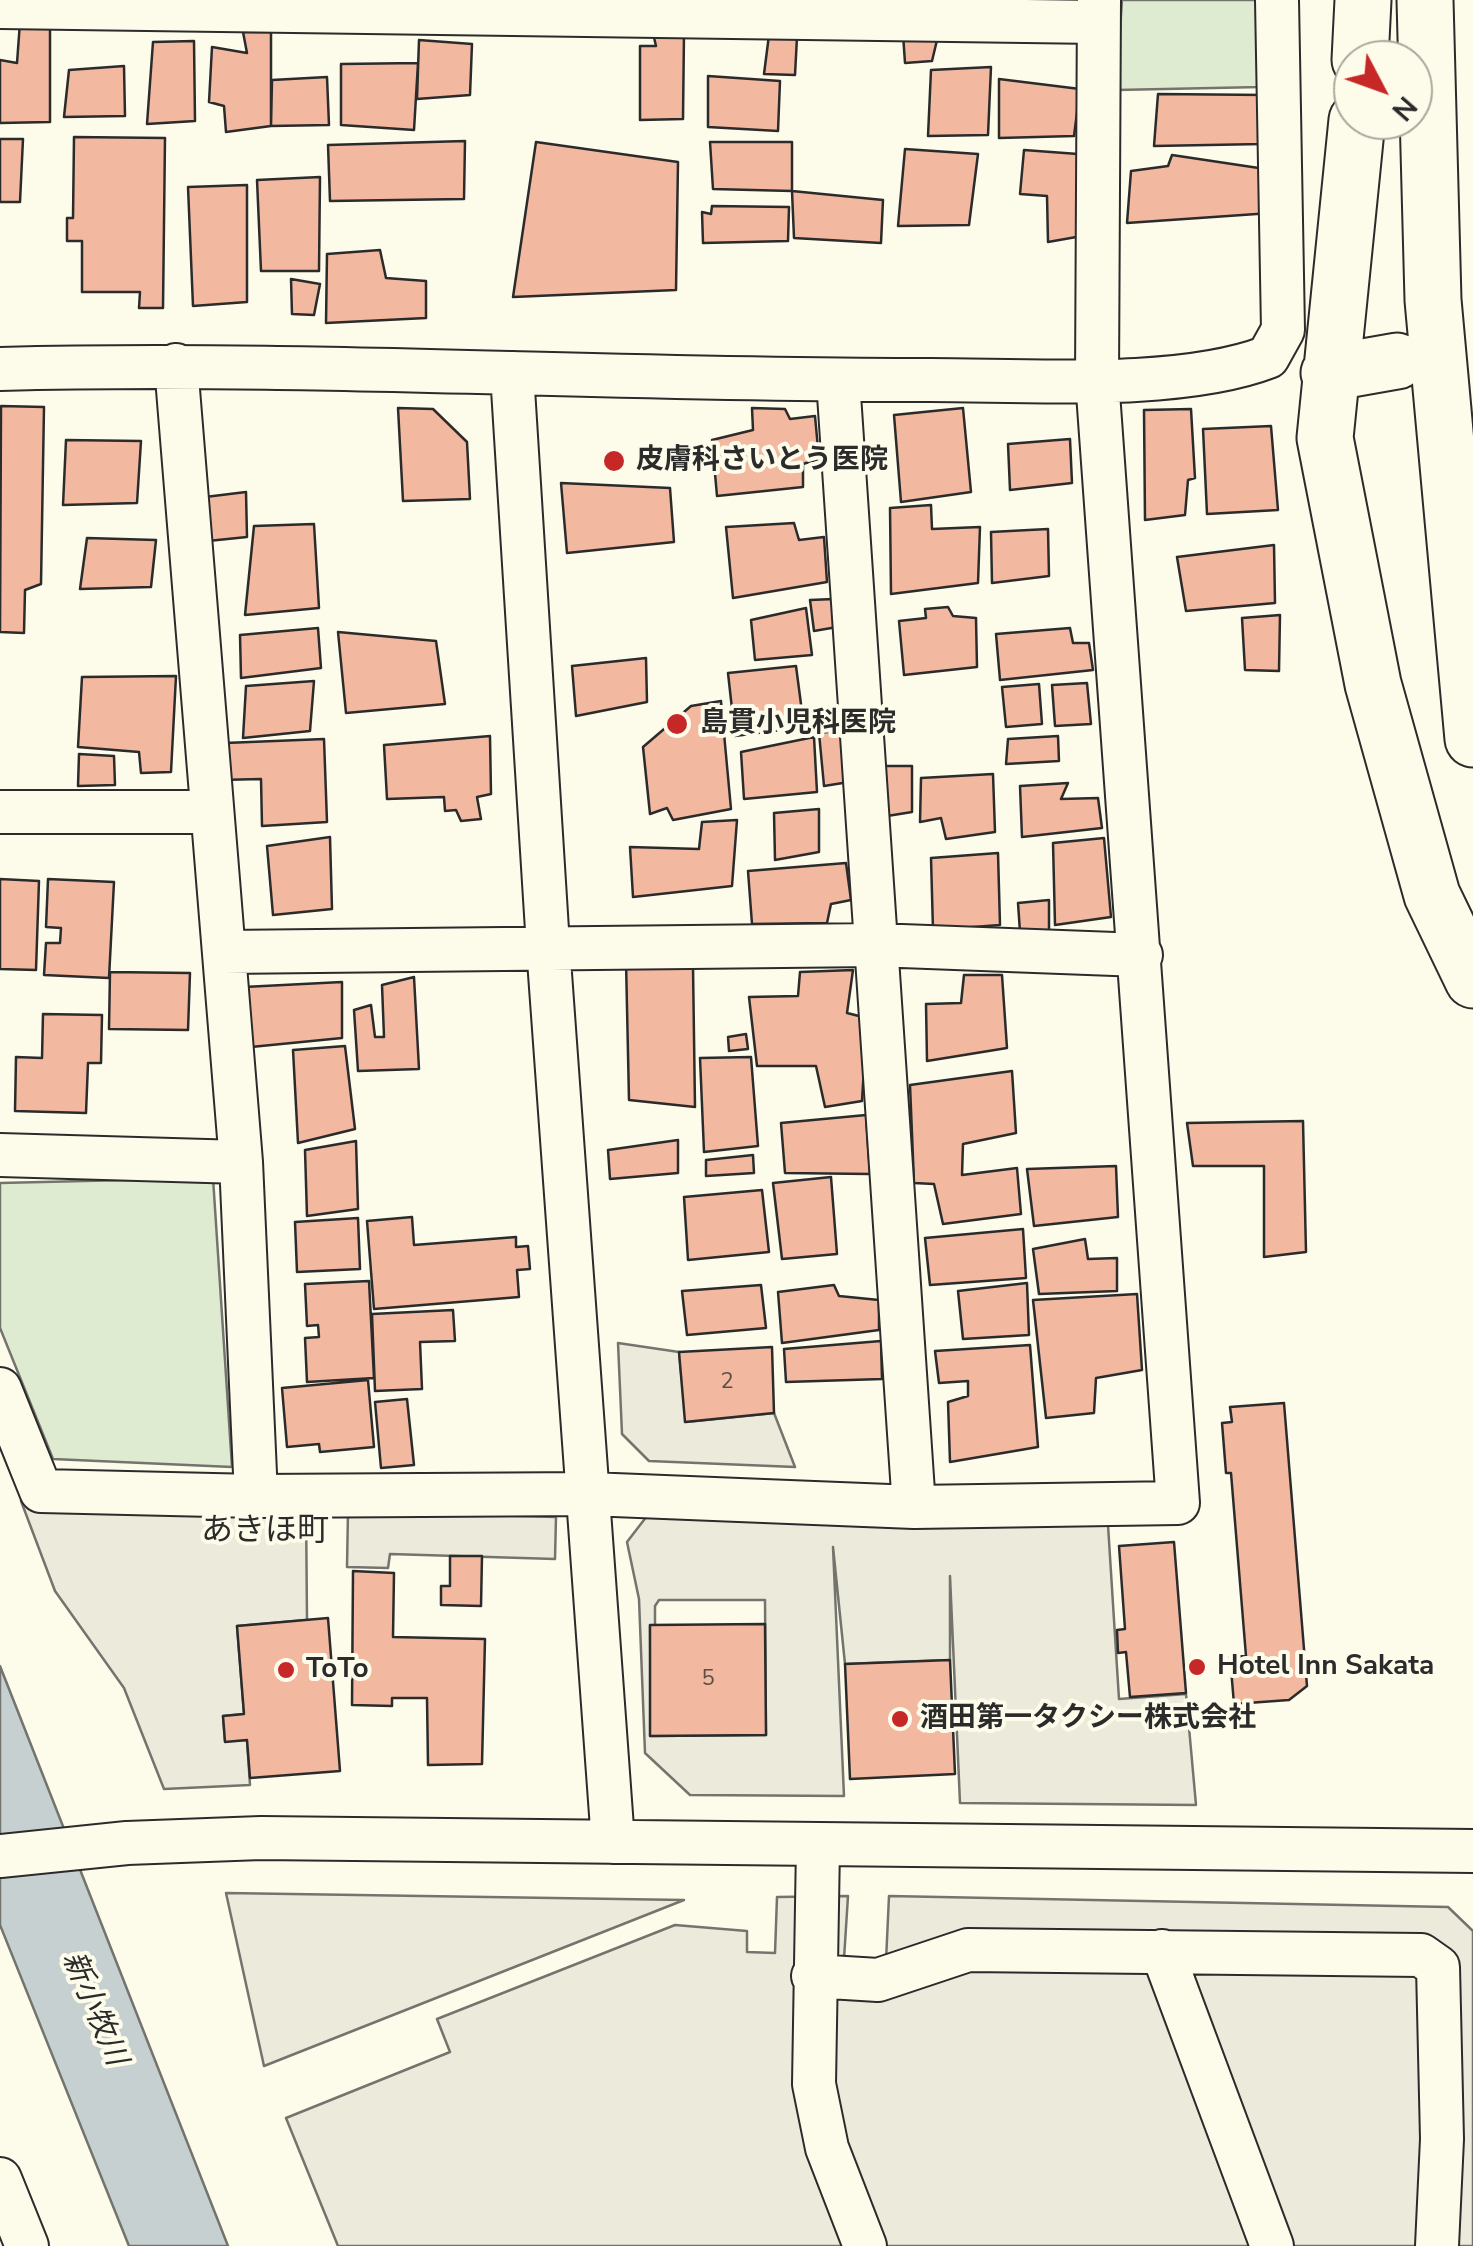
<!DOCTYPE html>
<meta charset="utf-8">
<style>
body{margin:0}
#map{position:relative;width:1473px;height:2246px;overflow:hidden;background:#fdfbea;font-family:"Nunito Sans",sans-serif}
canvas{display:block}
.north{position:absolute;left:1333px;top:40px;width:100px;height:100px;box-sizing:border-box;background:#fdfbea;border:2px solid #a9a89e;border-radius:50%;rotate:131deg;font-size:28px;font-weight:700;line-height:40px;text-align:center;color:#2b2b2b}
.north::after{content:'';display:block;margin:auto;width:35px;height:45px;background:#c62828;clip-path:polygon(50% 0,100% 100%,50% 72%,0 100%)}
</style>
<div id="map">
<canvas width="1473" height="2246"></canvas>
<div class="north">N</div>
</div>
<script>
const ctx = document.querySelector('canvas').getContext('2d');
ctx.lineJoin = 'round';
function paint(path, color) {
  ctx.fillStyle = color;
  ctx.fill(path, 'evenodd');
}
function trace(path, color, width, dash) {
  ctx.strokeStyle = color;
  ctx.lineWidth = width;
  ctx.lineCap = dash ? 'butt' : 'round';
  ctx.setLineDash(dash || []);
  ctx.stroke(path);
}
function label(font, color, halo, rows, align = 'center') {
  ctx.font = font + ' "Nunito Sans","Noto Sans JP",sans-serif';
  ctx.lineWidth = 8;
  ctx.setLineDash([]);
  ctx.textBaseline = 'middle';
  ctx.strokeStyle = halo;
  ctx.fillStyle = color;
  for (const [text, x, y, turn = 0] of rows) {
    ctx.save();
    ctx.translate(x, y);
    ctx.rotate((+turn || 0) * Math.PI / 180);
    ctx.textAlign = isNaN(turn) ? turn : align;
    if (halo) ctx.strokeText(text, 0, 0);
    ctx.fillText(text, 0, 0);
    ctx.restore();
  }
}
const green = new Path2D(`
 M1122 0H1259L1261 87 1116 90Z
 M213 1178 232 1467 53 1459 0 1328V1183Z`);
paint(green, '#deebd1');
trace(green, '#74746e', 2.5);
const parking = new Path2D(`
 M618 1343 679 1352 686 1422 774 1413 795 1467 649 1461 622 1434Z
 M21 1501 306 1505 307 1620 237 1626 244 1714 223 1716 225 1741 247 1740 250 1785 164 1789 124 1688 55 1591Z
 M348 1511 556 1517 555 1559 390 1554 388 1568 347 1567Z
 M647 1516 1108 1525 1119 1699 1186 1694 1196 1805 960 1803 950 1576V1660L845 1664 833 1547 844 1796 690 1795 645 1753 639 1599 627 1542ZM659 1600H765L766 1735 651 1736 650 1626 655 1625V1606Z
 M226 1893 684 1900 264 2066Z
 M848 1896 844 1959 886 1961 889 1896 1448 1907 1473 1931V2246H338L286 2118 450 2052 437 2019 675 1925 747 1931V1952L775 1953 777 1897Z`);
paint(parking, '#eceadb');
trace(parking, '#74746e', 2.5);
const water = new Path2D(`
 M0 1666 228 2246H129L0 1925Z`);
paint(water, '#c7d0d0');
trace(water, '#74746e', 2.5);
const building = new Path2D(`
 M20 22 50 24V122L0 123V60L17 63Z
 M652 29 684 33 683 119 640 120V46H656Z
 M243 32H271V126L226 132 224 106 209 102 212 47 247 53Z
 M903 34 938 36 932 61 905 63Z
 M769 35 797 37 795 75 764 74Z
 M419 40 472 44 470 95 417 99Z
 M194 41 195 121 147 124 153 42Z
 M418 63 414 130 341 125V64Z
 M124 66 125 116 64 117 69 70Z
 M991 67 988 135 928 136 931 70Z
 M708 76 780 81 778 131 708 127Z
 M327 77 329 125 271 126 272 80Z
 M999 79 1080 89 1074 136 999 138Z
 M1158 94 1266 95 1262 144 1154 146Z
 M74 137 165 138 163 308H139L140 292H82V241H67V218H73Z
 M0 139H23L20 202H0Z
 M465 141 464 199 330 201 328 145Z
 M536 142 678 162 676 290 513 297Z
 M710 142H792V191L713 189Z
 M905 149 978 154 969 225 898 226Z
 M1024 150 1078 154 1082 236 1048 242 1047 196 1020 194Z
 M1172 155 1272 170 1271 213 1127 223 1131 171 1168 166Z
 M320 177 319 271H261L257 180Z
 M247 185V302L193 306 188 187Z
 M792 191 883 200 881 243 794 238Z
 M712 206 789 207 788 241 703 243 702 212 711 214Z
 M380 250 386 278 426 281V318L326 323 327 254Z
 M291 279 320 284 314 315 292 314Z
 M1 406 44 407 41 584 25 590 24 633 0 632Z
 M398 408 433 409 467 442 470 499 403 501Z
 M752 408 785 409 790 419 815 416 819 459 803 464V487L717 496 712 440 753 430Z
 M963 408 971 492 901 502 894 415Z
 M1191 409 1195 478 1188 480 1185 515 1145 520 1144 410Z
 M1271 426 1278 510 1207 514 1203 429Z
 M1070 439 1072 483 1010 490 1008 444Z
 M66 440 141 441 137 503 63 505Z
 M561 483 670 488 674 542 567 553Z
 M246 492 247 537 208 541 205 497Z
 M931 505 932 529 980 527 978 583 891 594 890 508Z
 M794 523 799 540 824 537 827 582 733 598 726 527Z
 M314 524 319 608 245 615 254 526Z
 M1048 529 1049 576 992 583 991 532Z
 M87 538 156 540 151 587 80 589Z
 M1274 545 1275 603 1186 611 1177 557Z
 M834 599 837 627 814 631 810 600Z
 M948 607 953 616 976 618 977 667 904 675 899 621 926 618 925 609Z
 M806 608 812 655 755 660 751 620Z
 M1280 615 1279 671 1245 670 1242 618Z
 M318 628 321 668 241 678 240 635Z
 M1070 628 1073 643H1089L1093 670 1000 680 996 634Z
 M338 632 436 641 445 704 346 713Z
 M646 658 647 702 576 716 572 666Z
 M796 666 804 727 735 736 728 673Z
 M176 676 171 772 141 773 139 752 78 747 82 677Z
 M314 681 310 731 243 738 246 686Z
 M1087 683 1091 724 1055 726 1052 685Z
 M1039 684 1042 724 1006 727 1002 687Z
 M721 701 731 809 673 820 667 808 650 814 643 747 691 706Z
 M844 730 849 782 824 786 819 733Z
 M490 736 491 794 477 797 481 819 461 821 456 810 445 811 444 797 387 799 384 745Z
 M1058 736 1059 761 1006 764 1008 739Z
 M814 737 817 792 744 799 741 752Z
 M324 739 327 822 262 826 261 779 220 780 225 743Z
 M79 754 114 756 115 785 78 786Z
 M878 766H912V812L881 817Z
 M993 774 995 832 946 839 941 818 920 822 921 778Z
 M1068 783 1061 799 1098 798 1102 828 1022 837 1020 786Z
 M819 809V852L775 860 774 813Z
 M737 820 732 886 633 897 630 847 699 849 702 822Z
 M330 837 332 909 273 915 267 846Z
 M1104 838 1111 917 1055 925 1053 843Z
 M998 853 1000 925 933 930 931 858Z
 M846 863 851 900 831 904 827 923 752 924 748 871Z
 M0 879 39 881 36 970 0 969Z
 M48 879 114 882 109 978 44 975 46 943H60L61 928 46 927Z
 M1049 900V931L1020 932 1018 903Z
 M626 961 693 966 695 1107 629 1100Z
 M853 970 847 1013 867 1018 862 1101 825 1107 816 1066H757L749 997 798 996 800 972Z
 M110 972 190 973 188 1030 109 1029Z
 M964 975H1002L1007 1048 927 1061 926 1004 961 1003Z
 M414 977 419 1069 358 1071 354 1010 371 1005 375 1037H384L382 985Z
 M342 982V1038L251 1047 244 987Z
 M43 1014 102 1015 101 1063H88L86 1113 15 1111 16 1057 42 1058Z
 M746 1034 748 1049 729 1051 728 1037Z
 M345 1046 355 1129 298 1143 293 1050Z
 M751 1057 758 1146 704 1152 700 1058Z
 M1012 1071 1016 1133 963 1144 962 1175 1017 1168 1021 1214 943 1224 934 1184 914 1183 910 1085Z
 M866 1115 870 1174 785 1173 781 1123Z
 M1303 1121 1306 1252 1264 1257V1166H1193L1187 1123Z
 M678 1140V1173L610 1179 608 1150Z
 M356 1141 358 1209 307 1216 305 1150Z
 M753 1155 754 1173 706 1176V1160Z
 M1116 1166 1118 1217 1034 1226 1027 1169Z
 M831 1177 837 1254 782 1259 773 1183Z
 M762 1190 769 1252 688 1260 684 1197Z
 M412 1217 414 1245 516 1237V1247L528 1246 530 1269 517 1270 519 1297 374 1309 367 1221Z
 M358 1218 360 1269 297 1272 295 1222Z
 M1023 1229 1026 1278 930 1285 925 1238Z
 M1085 1239 1088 1259 1117 1258V1291L1039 1294 1033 1249Z
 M369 1281 374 1378 307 1382 305 1338 319 1337 318 1325 307 1326 305 1284Z
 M1027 1283 1029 1335 963 1339 958 1291Z
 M761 1285 766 1328 687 1335 682 1291Z
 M834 1285 839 1296 879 1300V1330L782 1343 778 1292Z
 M1137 1294 1142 1370 1096 1378 1094 1413 1046 1418 1033 1300Z
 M453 1310 455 1341 420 1342 422 1389 375 1391 372 1314Z
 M881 1341 882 1379 786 1382 784 1349Z
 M1030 1345 1038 1447 950 1462 948 1402 968 1396V1381L939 1383 935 1351Z
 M772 1347 774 1413 685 1422 679 1352Z
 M368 1380 374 1447 320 1452 319 1444 287 1447 282 1388Z
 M407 1399 414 1465 381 1468 375 1402Z
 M1284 1403 1307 1686 1289 1700 1234 1704 1230 1657 1246 1656 1231 1473H1226L1222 1423 1232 1422 1230 1407Z
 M1174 1542 1186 1693 1130 1697 1126 1652 1118 1653 1117 1630 1125 1629 1119 1546Z
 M450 1556H482L481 1606 441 1605V1586H450Z
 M353 1571 394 1573 393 1637 485 1639 482 1764 428 1765 427 1698H392V1706L352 1705Z
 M328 1618 340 1771 250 1778 247 1740 225 1742 223 1716 244 1714 237 1626Z
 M765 1624 766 1735 650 1736V1625Z
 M950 1660 955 1774 850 1779 845 1664Z`);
paint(building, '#f2b8a0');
trace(building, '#2b2b2b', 2.5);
trace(new Path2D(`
 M1397 361 1473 356`), '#d3d1c4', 55, [55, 28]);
const minor = new Path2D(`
 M0 7 1098 22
 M176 365 241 1162 256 1496
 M0 369C310 361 620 381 930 380 1027 380 1180 391 1268 357L1283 330 1277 0
 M512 373 548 946 613 1842
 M838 380 914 1507
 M0 812H210
 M225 952 875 945 1141 955
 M0 1155 241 1162
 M0 1389 41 1491 256 1496 589 1494 914 1507 1178 1503 1097 379 1099 0
 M818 1846 814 2084 827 2148 865 2246
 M0 1856 127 1843 261 1838 1473 1851
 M1162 1951 1272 2246
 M813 1976 878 1980 968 1950 1421 1955 1438 1967 1442 2139 1437 2246
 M0 2179 27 2246`);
const highway = new Path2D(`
 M1425 0 1433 300 1473 739
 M1360 60 1363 0
 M1357 120 1325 438 1373 684 1432 895 1473 980
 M1329 373 1397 361`);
trace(minor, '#2b2b2b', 46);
trace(highway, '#2b2b2b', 59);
trace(minor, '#fdfbea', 42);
trace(highway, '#fdfbea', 55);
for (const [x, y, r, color] of [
 [614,461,12,"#c62828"],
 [677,724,12,"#c62828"],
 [1197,1667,10,"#c62828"],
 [286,1670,10,"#c62828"],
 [900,1719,10,"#c62828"]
]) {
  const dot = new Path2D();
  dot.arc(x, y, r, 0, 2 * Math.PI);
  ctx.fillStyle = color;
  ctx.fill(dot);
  trace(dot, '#fdfbea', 4);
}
label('22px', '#5d4e48', null, [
 ["2",727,1383],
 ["5",708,1680]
]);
label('bold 28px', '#2b2b2b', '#fdfbea', [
 ["皮膚科さいとう医院",636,461],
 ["島貫小児科医院",700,724],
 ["Hotel Inn Sakata",1217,1667],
 ["ToTo",306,1670],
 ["酒田第一タクシー株式会社",920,1719]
], 'left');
label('italic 30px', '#2b2b2b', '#fdfbea', [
 ["新小牧川",93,2009,67]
]);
label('32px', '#2b2b2b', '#fdfbea', [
 ["あきほ町",265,1532]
]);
</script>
